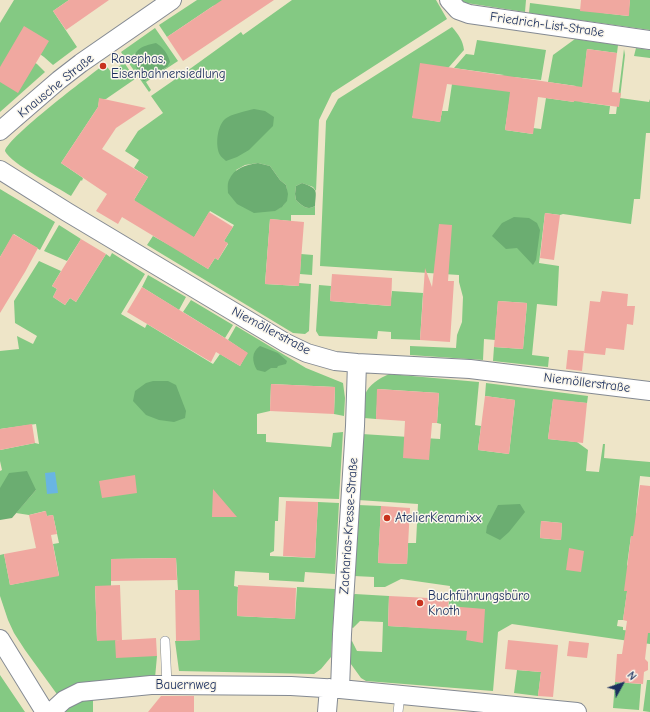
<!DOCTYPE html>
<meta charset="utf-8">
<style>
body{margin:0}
#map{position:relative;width:650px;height:712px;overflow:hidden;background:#eee5c8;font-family:"Comic Neue",sans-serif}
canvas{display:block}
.north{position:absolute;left:602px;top:664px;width:40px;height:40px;-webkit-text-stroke:3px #fbf7ec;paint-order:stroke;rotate:50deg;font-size:11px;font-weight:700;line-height:16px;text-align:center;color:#1b2f5e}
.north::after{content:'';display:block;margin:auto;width:14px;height:18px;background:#1b2f5e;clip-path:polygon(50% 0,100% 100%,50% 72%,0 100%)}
</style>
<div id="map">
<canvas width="650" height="712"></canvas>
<div class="north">N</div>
</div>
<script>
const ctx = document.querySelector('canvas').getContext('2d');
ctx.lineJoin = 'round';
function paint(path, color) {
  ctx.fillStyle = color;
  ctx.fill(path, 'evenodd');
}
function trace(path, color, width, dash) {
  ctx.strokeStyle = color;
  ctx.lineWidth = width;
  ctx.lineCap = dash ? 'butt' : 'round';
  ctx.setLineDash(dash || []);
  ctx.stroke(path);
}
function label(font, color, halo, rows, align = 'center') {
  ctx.font = font + ' "Comic Neue",sans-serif';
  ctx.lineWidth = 3;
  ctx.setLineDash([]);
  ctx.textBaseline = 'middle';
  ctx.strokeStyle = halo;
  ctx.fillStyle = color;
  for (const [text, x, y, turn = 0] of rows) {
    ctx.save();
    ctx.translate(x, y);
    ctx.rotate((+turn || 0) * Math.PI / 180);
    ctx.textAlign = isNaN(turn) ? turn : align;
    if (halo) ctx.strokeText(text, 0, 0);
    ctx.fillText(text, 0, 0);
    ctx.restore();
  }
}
paint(new Path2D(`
 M14 0H69L53 11 77 47 53 65 44 57 34 50 29 59 37 64 45 72 0 112V23Z
 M197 0H236L213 6 167 37 159 25Z
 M292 0H436L447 19 332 93 319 120 316 191 313 187 302 183 296 186 295 194 296 200C301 205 307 211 315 206V215H291V221L270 219 265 284 299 286V283L311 284 309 331 305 334 293 333 147 245 153 236 171 246 134 200 148 177 134 168 139 160 125 151 138 131 163 113 151 96 187 71 241 32 243 35ZM258 163 270 166 280 180 286 185C289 201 285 210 268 211L236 170 245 165ZM210 211 234 225 224 241 228 244 218 260 215 258 208 269 184 254Z
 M459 0H526L525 12 460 2Z
 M630 0H650V30L529 13 530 3 593 11 603 13 628 16Z
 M452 27C458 34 463 40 464 50L449 67 412 117 440 122 442 111H448L452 84 504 75 454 68 466 54 474 55 477 40 546 50 541 80 513 77 505 130 533 134V128L541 129 546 98 574 102 576 86 548 82 553 55 575 39 618 45 617 53 587 49 581 102 610 106 609 114H616L624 49 625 55 620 98 649 102 650 99V133H646L640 199H634L631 224 563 214 560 215 545 213 539 263 559 266 557 306 537 304 532 355 549 357 548 367 493 361 494 347 523 349 527 303 498 301 495 340 484 339 483 360 410 355V346L456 348 457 335 462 322 463 297 459 282V275L320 266 326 121 338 99Z
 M155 28 178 61 146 82 151 90 149 92 121 52ZM135 53 167 67 146 80H142L133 59Z
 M636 48 650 50V58L634 56Z
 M118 53 135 79 106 99H102L99 101 98 107 61 163 83 178 82 181 81 180 71 196C57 187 11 164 5 151 8 137 89 76 105 64L111 72 121 65 115 56Z
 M0 189 55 222 40 250 14 234 0 257Z
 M59 225 81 239 67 261 44 251Z
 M112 253 145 274 121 314 145 328 147 324 213 364 220 354 240 366 247 353 228 340 236 326 306 368 343 383 345 398 344 416 334 414 335 387 271 384 270 411 257 414V434H266V442L331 447 333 433 343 432 339 499 279 497 278 521H275L274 551 270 553V556L315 558 318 502 339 503 335 574 305 572 304 582 269 580V573L235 571 234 586 238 587 237 616 295 619 297 587 335 589 331 657 321 669 314 674 179 671 175 641 199 640V590H178L176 558 111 559V586H95L97 640H115L157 656 155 678 59 697 25 650 14 633 8 620 0 596V555L4 554 10 585 59 575 53 544 59 543 53 515 47 516 45 511 29 515 16 513 36 490 0 488V471L2 470 0 461V450L35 443 39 444 36 424 0 429V351L19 349 17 336 33 344 37 336 15 323 14 301 39 261 61 271 52 286 57 289 53 297 65 305 70 298 76 302 106 254 110 257Z
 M301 254 313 255 312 275 300 274Z
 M148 275 186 297 179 310 142 287Z
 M319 285 331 286 330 301 390 306 392 291 423 293 420 340 391 339V332L378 331 377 339 319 336 316 331Z
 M191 300 233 325 225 338 183 312Z
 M389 374 479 382 475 425 481 426 478 450 509 454 515 400 485 396 486 383 588 396 587 403 553 400 548 439 577 442 588 450 586 471 599 472 603 444H605L604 458 650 462V477L640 476 636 513 650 538 631 536 627 565 650 595 627 592 623 620H618L617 626 623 627V630L650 633V644L512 624 498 632 493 691 366 681 361 678 348 660 350 642 352 641 357 651 382 652 383 622 360 621 353 628 351 627 353 595 355 594 389 596 388 626 447 629 450 586 401 579 385 587H374V577L354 576 358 505 381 506 378 563 407 564 408 543H416L418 504 358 500 362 434 440 439 441 424 437 423 439 393 378 389 376 419 364 418C364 411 363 402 365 395 368 385 380 378 389 374ZM541 521 562 523 561 540 540 538Z
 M517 670 541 672 538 696 514 693Z
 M0 675 25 712H0Z
 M647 680H650V712L643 711Z
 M615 682 641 684 639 710 613 708Z
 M93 697V712H66L65 709 72 702Z`), '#84c983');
paint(new Path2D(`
 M156 43C163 47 168 54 170 62L167 67 144 81 142 80 133 60C136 47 144 46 156 43Z
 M254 109 265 111 274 117 273 126 249 150 237 157 226 161C224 159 221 157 220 155 215 146 217 126 225 119 231 114 246 111 254 109Z
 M258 163 270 166 280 180 286 185 288 194 287 201 282 207 275 211 254 213 237 204 228 193C228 189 227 184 229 180 234 168 246 165 258 163Z
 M302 183C319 189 316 190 315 206 307 211 301 205 296 200L295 194 296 186Z
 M514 217 529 218 537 223 540 230 536 260 533 265 517 248 506 249 492 236 502 223Z
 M260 346 278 353 287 361 286 364 278 366 277 368H271L265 372 257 370C252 362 251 352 260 346Z
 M153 381H168L176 385 186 411 185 418 174 422 159 420 146 415 133 401 135 391 146 383Z
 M27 471 36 490 12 518 0 520V488L9 473Z
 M520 504 525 512 509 532 500 540 486 533 487 526 498 505Z`), '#6bad71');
paint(new Path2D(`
 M55 472 58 493 47 494 45 473Z`), '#69b5e2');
paint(new Path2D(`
 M69 0H109L66 30 53 11Z
 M222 0H274L183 61 167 37Z
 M581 0H630L629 16 580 11Z
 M24 26 49 41 18 93 0 82V67Z
 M587 49 617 53 612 92 621 93 619 107 574 101V102L538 97 533 134 505 130 510 92 447 84 440 122 412 118 420 63 582 87Z
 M99 98 146 108 116 128 102 149 148 177 134 200 194 237 209 212 233 227 224 241 228 243 218 260 215 258 208 269 122 217 118 224 96 211 107 194 61 163 98 107Z
 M545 213 560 215 554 260 540 258Z
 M270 219 304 222 299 286 265 284Z
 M439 224 452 225 448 281H454L450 342 420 340 425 268 432 287Z
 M13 234 38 248 25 272 0 313V257Z
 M81 239 106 254 76 302 70 298 65 305 53 297 57 289 52 286Z
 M332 274 392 278 391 306 330 301Z
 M142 287 225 338 248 353 240 366 216 352 211 362 127 312Z
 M602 291 628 294 627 306H635L633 325 627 324 624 350 606 348 605 355 584 353 590 301 600 302Z
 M498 301 527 303 523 349 494 347Z
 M568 350 584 351 582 371 566 369Z
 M271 384 335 387 334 414 270 411Z
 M377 389 439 393 437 423H432L429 460 403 458 405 421 376 419Z
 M485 396 515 400 509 454 478 450Z
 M553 399 587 403 583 443 548 439Z
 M32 424 35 443 0 450V429Z
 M135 475 137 493 102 498 99 481Z
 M640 485 650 486V633H648L645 659 648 662V670L644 672 643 684 615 682 617 654H622L627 621 623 620 627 591H624L631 536H633Z
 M213 489 237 517H212Z
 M286 501 318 502 315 558 283 556Z
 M381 506 410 508 407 564 378 563Z
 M46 511 47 516 53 515 57 534 51 535 59 576 10 585 4 554 36 548 29 515Z
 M541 521 562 523 561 540 540 538Z
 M569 548 584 551 581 572 566 570Z
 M176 558 177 580 111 581V559Z
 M120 585 122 640 156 638 157 656 116 658 115 640H121L97 641 95 586Z
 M238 585 296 588 295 619 237 616Z
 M175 590H199L200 640 176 641Z
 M389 596 449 599 448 606 485 609 483 643 466 640 467 631 388 626Z
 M508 640 558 645 553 697 538 696 541 672 505 669Z
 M569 641 589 643 587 658 567 656Z
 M161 696H194V712H148Z`), '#f0a8a0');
const service = new Path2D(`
 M165 641 167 685
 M398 712 400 695`);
const minor = new Path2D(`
 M449 0 458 10 469 14 650 40
 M0 131 59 80 81 63 172 0
 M0 170 67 212 194 288 286 343 307 353 335 361 357 363 470 369 650 391
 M0 639 45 712
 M340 689 342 634 355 426 357 363
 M51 712 64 700 80 692 151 685H167L291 686 340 689 577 712
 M327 712 329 688`);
trace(service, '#848a93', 10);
trace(minor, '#848a93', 20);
trace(service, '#fff', 9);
trace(minor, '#fff', 18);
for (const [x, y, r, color] of [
 [103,66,4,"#c8321e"],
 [387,518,4,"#c8321e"],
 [420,603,4,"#c8321e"]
]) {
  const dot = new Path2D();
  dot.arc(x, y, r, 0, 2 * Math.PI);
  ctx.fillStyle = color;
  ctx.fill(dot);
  trace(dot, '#fbf7ec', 1.5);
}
label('13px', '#1b2f5e', '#fbf7ec', [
 ["Friedrich-List-Straße",547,25,8],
 ["Knausche Straße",56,86,-39],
 ["Niemöllerstraße",271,331,28],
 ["Niemöllerstraße",587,383,7],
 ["Zacharias-Kresse-Straße",349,526,-86],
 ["Bauernweg",186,685]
]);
label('13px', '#1b2f5e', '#fbf7ec', [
 ["Rasephas,",111,59],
 ["Eisenbahnersiedlung",111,74],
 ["AtelierKeramixx",395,518],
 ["Buchführungsbüro",428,596],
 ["Knoth",428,611]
], 'left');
</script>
